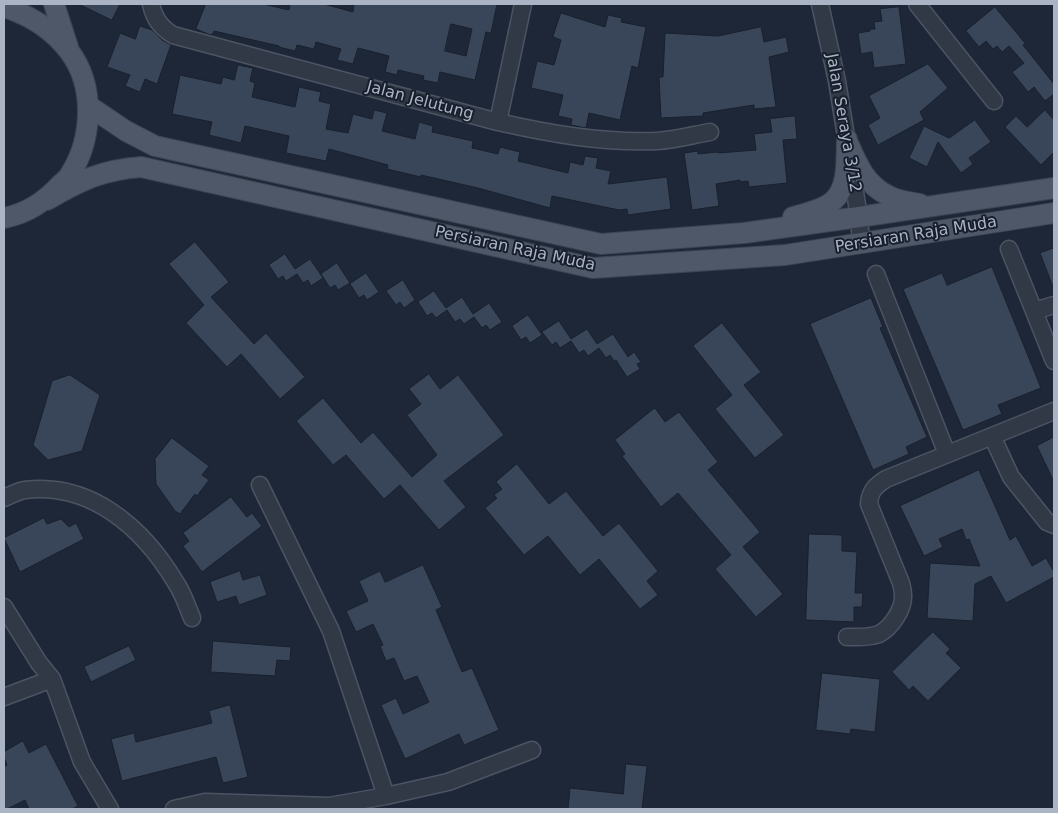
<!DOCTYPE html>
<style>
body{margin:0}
#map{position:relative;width:1058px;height:813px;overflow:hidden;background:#1e2737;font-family:"DejaVu Sans",sans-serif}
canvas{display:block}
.frame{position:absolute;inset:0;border:5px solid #abb4c5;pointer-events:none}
</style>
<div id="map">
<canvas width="1058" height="813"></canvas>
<div class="frame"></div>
</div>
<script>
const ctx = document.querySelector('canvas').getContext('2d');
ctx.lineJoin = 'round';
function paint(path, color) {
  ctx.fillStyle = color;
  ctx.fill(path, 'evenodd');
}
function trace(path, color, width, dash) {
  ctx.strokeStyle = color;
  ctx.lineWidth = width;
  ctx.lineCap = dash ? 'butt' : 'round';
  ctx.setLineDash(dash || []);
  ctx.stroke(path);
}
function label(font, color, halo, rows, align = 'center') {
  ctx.font = font + ' "DejaVu Sans",sans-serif';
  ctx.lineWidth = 4;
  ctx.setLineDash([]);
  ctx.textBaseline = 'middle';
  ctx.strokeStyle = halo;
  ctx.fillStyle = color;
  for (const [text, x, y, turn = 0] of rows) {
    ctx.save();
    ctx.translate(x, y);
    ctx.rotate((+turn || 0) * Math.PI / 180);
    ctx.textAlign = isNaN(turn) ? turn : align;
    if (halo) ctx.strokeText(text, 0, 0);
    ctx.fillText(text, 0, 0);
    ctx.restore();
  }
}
const building = new Path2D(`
 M79 4H120L112 20Z
 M206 4H263L289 10 290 4H324L353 12 354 4H497L491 33 486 32 475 80 440 72 438 83 423 80 424 76 398 70 397 75 385 72 389 56 358 48 353 64 337 60 341 49 316 42 314 49 297 45 295 51 279 47V46L214 31 212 35 208 34 196 29ZM451 24 472 29 466 56 445 51Z
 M899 7 906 64 874 68 872 52 861 54 858 33 870 31V29H875L874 22 882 21 880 9Z
 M995 7 1025 43 1023 45 1054 84V94L1045 101 1034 87 1028 92 1012 72 1024 63 1009 46 1002 52 997 46 993 49 986 41 979 47 966 31Z
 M561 13 605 27 608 15 622 18 621 22 646 27 638 68 632 66 620 120 589 113 586 128 571 125 572 119 558 116 563 95 531 88 537 61 554 65 561 40 553 37Z
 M140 26 152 30 162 40 171 45 157 84 145 79 140 92 125 86 130 75 107 67 120 33 135 39Z
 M761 27 764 42 786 37 789 52 769 57 776 107 754 109V105L703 113V116L661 118 659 77H663L665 33 718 36Z
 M928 64 948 88 920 112 924 120 878 145 868 125 880 118 869 96Z
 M238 65 253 68 250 81 255 83 252 97 295 107 299 87 321 92 319 101 331 104 326 129 348 133 353 114 372 119 374 110 387 113 382 131 415 139 419 122 433 126 432 132 473 141 472 148 498 154 500 147 520 152 518 161 568 173 570 162 583 165 585 156 598 158 596 168 611 171 608 184 667 177 671 209 628 215 627 209 619 210 552 196 550 208 478 188 421 175V177L387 169 388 165 329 149 326 161 286 153 289 136 245 126 241 143 209 135 212 122 172 114 180 75 221 84 223 77 234 80Z
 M1045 110 1054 120V152L1041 165 1005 127 1016 116 1027 127Z
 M795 116 797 139 783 140 787 183 749 187 748 181 740 182V180L716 184 719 206 692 210 684 153 698 151V154L717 152 718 153 756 150 754 134 772 132 770 119Z
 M975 120 991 142 969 158 973 164 961 173 938 142 927 167 909 158 924 126 949 138Z
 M195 242 229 282 211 297 254 344 266 333 305 377 280 399 241 354 227 367 186 323 204 305 169 264Z
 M1054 248V287H1053L1040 253Z
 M285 254 295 269 310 259 323 278 311 286 308 280 303 283 297 274 286 281 283 276 278 279 269 265Z
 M337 263 350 283 338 290 335 285 330 288 321 274Z
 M992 267 1041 388 998 405 1002 414 963 430 903 289 942 273 947 285Z
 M366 273 379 292 367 300 364 295 359 298 350 284Z
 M403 280 415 300 404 308 400 302 396 305 386 291Z
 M434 291 446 308 462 297 473 314 489 303 502 322 490 330 486 325 482 328 474 317 464 324 460 319 455 322 447 310 436 318 432 313 427 316 418 302Z
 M871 298 883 327 880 328 927 437 906 447 909 454 873 470 810 324Z
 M528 315 542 335 530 343 526 337 521 340 512 326Z
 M559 321 571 339 587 329 597 344 613 334 628 357 634 352 641 362 637 364 640 369 627 377 616 360 614 361 610 355 606 358 599 348 588 356 584 350 579 353 571 341 560 348 556 342 552 345 542 332Z
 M722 323 761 372 744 385 784 435 755 458 715 409 732 395 693 346Z
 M429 374 440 389 458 375 504 435 444 481 466 507 439 530 400 485 384 499 346 455 333 465 296 421 323 398 361 443 373 432 412 477 437 455 407 415 421 404 409 389Z
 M70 375 100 395 82 451 48 460 33 445 52 381Z
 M655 408 665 422 679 412 718 462 708 470 760 532 743 547 783 594 756 617 715 569 731 555 678 493 661 507 622 456 625 454 615 440Z
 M1054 437V482L1037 446Z
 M172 438 209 466 202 475 209 480 197 496 195 494 180 514 175 511 156 484 155 459Z
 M517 464 549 504 566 491 603 536 619 523 658 571 647 581 658 595 640 609 599 559 580 575 548 536 524 555 485 508 497 498 494 495 502 489 496 482Z
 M979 470 1010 540 1016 536 1032 566 1046 558 1054 572V577L1006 603 991 576 975 584 973 621 927 618 930 563 980 566 969 539 966 540 962 529 939 539 943 547 924 556 900 506Z
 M231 497 247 517 252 513 262 526 202 572 183 546 189 541 183 533Z
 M44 518 47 524 61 519 69 527 76 523 84 539 20 572 4 538Z
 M809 534 842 535V551L857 552 855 593H863L862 607H854V622L806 620Z
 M423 565 442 607 436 610 462 672 472 668 499 730 464 745 459 734 405 759 381 705 396 698 403 714 429 702 417 676 404 681 394 658 386 661 380 646 383 645 373 624 356 632 346 611 368 601 359 581 380 571 385 582Z
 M240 571 243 580 260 575 267 595 239 605 236 596 217 602 210 582Z
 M933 632 950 649 946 653 961 668 928 701 913 686 909 690 892 672Z
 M213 641 291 647 290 661 277 660 275 676 211 672Z
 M129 646 136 660 91 682 84 667Z
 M822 673 880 679 875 732 851 729 850 734 816 730Z
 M230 705 248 777 223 783 216 757 122 781 111 739 134 733 136 742 212 723 209 711Z
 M23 741 29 753 46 744 78 806 72 809H29L25 800 7 809H4V767L7 765 4 757V752Z
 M626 764 647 766 642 809H568L570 788 623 794Z`);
paint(building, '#394558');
trace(building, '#19212e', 1);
const minor = new Path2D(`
 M151 4C154 18 160 27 173 35L498 122C551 134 603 143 657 141 674 140 693 135 710 132
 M820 4 837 81 859 217 861 243
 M917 4 994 101
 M498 122 523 4
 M1009 249 1054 361
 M876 274 947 454
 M1034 311 1054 305
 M992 436 1011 477 1047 522 1054 525
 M260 485 331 631 386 796
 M4 498C11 495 18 491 25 490 92 482 144 529 176 583 183 593 187 606 192 618
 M4 607 39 663 52 679 82 762 110 809
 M847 637C857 637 869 638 879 634 891 628 904 609 903 595 903 591 902 587 901 583L869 504C870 491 875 486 886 479L1054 411
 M4 697 52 679
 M174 809 205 802 329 806 386 796 448 782 532 750`);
const major = new Path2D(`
 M54 4 68 47
 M4 7C29 15 53 30 69 51 95 85 93 137 71 173 69 177 65 181 61 184 44 202 28 213 4 218
 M89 106 126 131 155 146 601 244 744 233 859 217 1054 188
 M848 143C858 166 866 185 889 196 898 201 910 202 920 204
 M47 200C81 180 102 170 141 167L593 268 785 255 1054 213
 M793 217C806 213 824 210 834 200 849 186 846 158 847 139`);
trace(minor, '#4c5463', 19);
trace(major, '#3b4351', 22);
trace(minor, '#313947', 16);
trace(major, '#4f5868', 20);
label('16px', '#abb4c5', '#171f2c', [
 ["Jalan Jelutung",420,101,15],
 ["Jalan Seraya 3/12",843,123,80],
 ["Persiaran Raja Muda",916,235,-9],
 ["Persiaran Raja Muda",515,249,12]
]);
</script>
